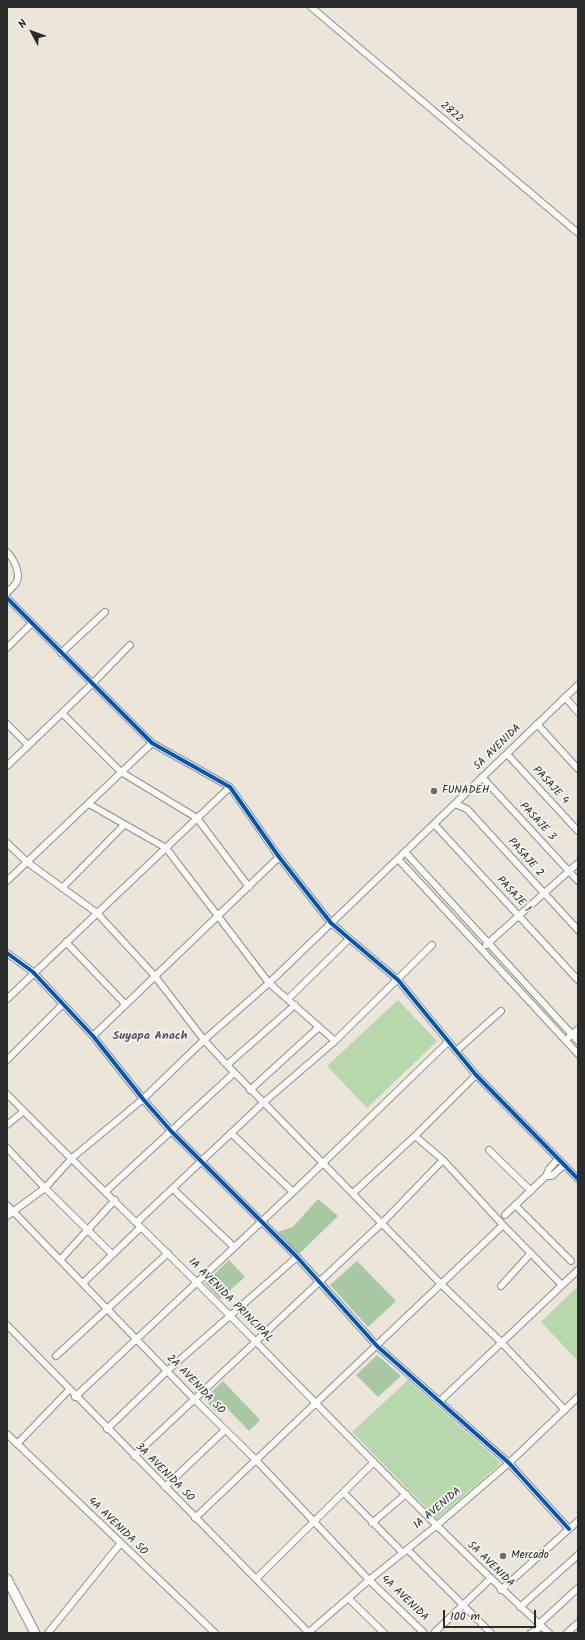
<!DOCTYPE html>
<style>
body{margin:0}
#map{position:relative;width:585px;height:1640px;overflow:hidden;background:#ebe5da;font-family:Kalam,sans-serif}
canvas{display:block}
.frame{position:absolute;inset:0;border:8px solid #2b2b2b;pointer-events:none}
.north{position:absolute;left:12px;top:12px;width:40px;height:40px;-webkit-text-stroke:3px #f6f6f2;paint-order:stroke;rotate:311deg;font-size:11px;font-weight:700;line-height:16px;text-align:center;color:#2b2b2b}
.north::after{content:'';display:block;margin:auto;width:14px;height:18px;background:#2b2b2b;clip-path:polygon(50% 0,100% 100%,50% 72%,0 100%)}
.scale{position:absolute;left:443px;top:1610px;width:93px;height:18px;box-sizing:border-box;border:2px solid #2b2b2b;border-top:0;padding-left:5px;font-size:12px;line-height:14px;white-space:nowrap;color:#2b2b2b;-webkit-text-stroke:3px #f6f6f2;paint-order:stroke}
</style>
<div id="map">
<canvas width="585" height="1640"></canvas>
<div class="frame"></div>
<div class="north">N</div>
<div class="scale">100 m</div>
</div>
<script>
const ctx = document.querySelector('canvas').getContext('2d');
ctx.lineJoin = 'round';
function paint(path, color) {
  ctx.fillStyle = color;
  ctx.fill(path, 'evenodd');
}
function trace(path, color, width, dash) {
  ctx.strokeStyle = color;
  ctx.lineWidth = width;
  ctx.lineCap = dash ? 'butt' : 'round';
  ctx.setLineDash(dash || []);
  ctx.stroke(path);
}
function label(font, color, halo, rows, align = 'center') {
  ctx.font = font + ' Kalam,sans-serif';
  ctx.lineWidth = 3.5;
  ctx.setLineDash([]);
  ctx.textBaseline = 'middle';
  ctx.strokeStyle = halo;
  ctx.fillStyle = color;
  for (const [text, x, y, turn = 0] of rows) {
    ctx.save();
    ctx.translate(x, y);
    ctx.rotate((+turn || 0) * Math.PI / 180);
    ctx.textAlign = isNaN(turn) ? turn : align;
    if (halo) ctx.strokeText(text, 0, 0);
    ctx.fillText(text, 0, 0);
    ctx.restore();
  }
}
paint(new Path2D(`
 M398 1000 437 1041 367 1108 327 1066Z
 M578 1286V1361L541 1322Z
 M408 1380 501 1463 437 1519 352 1432Z`), '#b6d8ac');
paint(new Path2D(`
 M318 1199 338 1216 299 1254 278 1232 293 1227Z
 M229 1260 245 1277 220 1299 205 1283Z
 M357 1261 396 1301 368 1327 330 1285Z
 M377 1355 401 1376 378 1397 356 1375Z
 M223 1381 260 1420 249 1431 223 1404 215 1411 204 1399Z`), '#a7c8a2');
const street = new Path2D(`
 M311 7 578 233
 M7 552C13 558 22 574 16 583 14 586 10 589 7 593
 M7 598 152 743 230 787 279 857 331 923 398 980 476 1075 578 1179
 M7 648 32 623
 M61 653 105 612
 M565 697 578 712
 M62 713 121 772 197 818 249 887
 M7 724 28 745
 M537 724 578 769
 M507 754 578 831
 M7 766 92 684 130 645
 M482 777 578 881
 M89 804 166 848 269 983 335 1041
 M455 804 467 809 578 930
 M434 824 578 980
 M7 843 27 862 97 913 154 975 204 1040 227 1065 442 1285 501 1342 565 1410
 M405 852 578 1041
 M398 859 578 1054
 M7 881 152 743
 M62 888 124 825
 M66 942 125 1004
 M486 945 578 863
 M7 953 33 972 93 1036 143 1099 171 1131 297 1257 377 1346 509 1463 569 1529
 M7 999 230 787
 M288 999 349 939
 M93 1036 279 857
 M569 1037 578 1029
 M456 1051 501 1011
 M7 1060 63 1004
 M227 1065 295 1005
 M250 1090 319 1027
 M7 1094C89 1178 175 1259 257 1343 353 1441 448 1540 549 1633
 M7 1125 24 1111
 M231 1133 293 1192
 M415 1136 443 1160 503 1225 562 1285
 M7 1148 45 1188 112 1254
 M489 1150 531 1191
 M546 1176H552L564 1165
 M173 1189 234 1247
 M105 1192 234 1073
 M353 1193 415 1136 476 1075
 M7 1205 195 1400 255 1459 369 1580 424 1633
 M515 1205 571 1261
 M505 1215 546 1176 549 1169 558 1159
 M7 1216 45 1188 72 1158 143 1099 204 1040 269 983 578 685
 M136 1223 263 1103 335 1041 432 945
 M60 1260 115 1200
 M83 1283 140 1228
 M501 1286 531 1253
 M7 1325 309 1633
 M56 1356 168 1253
 M75 1397 293 1192 448 1042
 M440 1401 578 1270
 M107 1429 167 1371 297 1257
 M7 1434 215 1633
 M17 1444 69 1390
 M134 1456 382 1223 443 1160
 M165 1487 225 1430
 M344 1493 403 1553
 M195 1518 503 1225
 M372 1523 406 1494
 M408 1550 491 1633
 M256 1579 374 1462
 M501 1590 578 1521
 M348 1598 384 1633
 M520 1607 578 1555
 M539 1624 578 1588
 M48 1633 120 1544
 M308 1633 369 1580 436 1526 509 1463 578 1397
 M434 1633 490 1579
 M531 1633 541 1627
 M567 1633 578 1623`);
const secondary = new Path2D(`
 M7 1579 35 1633`);
trace(street, '#918e89', 8);
trace(secondary, '#918e89', 11);
trace(street, '#fcfbf9', 6);
trace(secondary, '#fcfbf9', 9);
trace(new Path2D(`
 M7 598 152 743 230 787 279 857 331 923 398 980 476 1075 578 1179
 M7 953 33 972 93 1036 143 1099 171 1131 297 1257 377 1346 509 1463 569 1529`), '#0057b8', 4);
for (const [x, y, r, color] of [
 [434,791,4,"#6e6c68"],
 [503,1556,4,"#6e6c68"]
]) {
  const dot = new Path2D();
  dot.arc(x, y, r, 0, 2 * Math.PI);
  ctx.fillStyle = color;
  ctx.fill(dot);
  trace(dot, '#f6f6f2', 1.5);
}
label('11px', '#2b2b2b', '#f6f6f2', [
 ["2822",451,113,40],
 ["5A AVENIDA",498,748,-44],
 ["PASAJE 4",550,786,47],
 ["PASAJE 3",537,822,47],
 ["PASAJE 2",525,858,48],
 ["PASAJE 1",513,895,47],
 ["1A AVENIDA PRINCIPAL",230,1301,45],
 ["2A AVENIDA SO",195,1385,46],
 ["3A AVENIDA SO",164,1473,45],
 ["1A AVENIDA",438,1509,-40],
 ["4A AVENIDA SO",117,1527,44],
 ["5A AVENIDA",490,1565,44],
 ["4A AVENIDA",404,1599,44]
]);
label('11px', '#2b2b2b', '#f6f6f2', [
 ["FUNADEH",442,791],
 ["Mercado",511,1556]
], 'left');
label('bold 12px', '#5b5468', '#f6f6f2', [
 ["Suyapa Anach",150,1037]
]);
</script>
